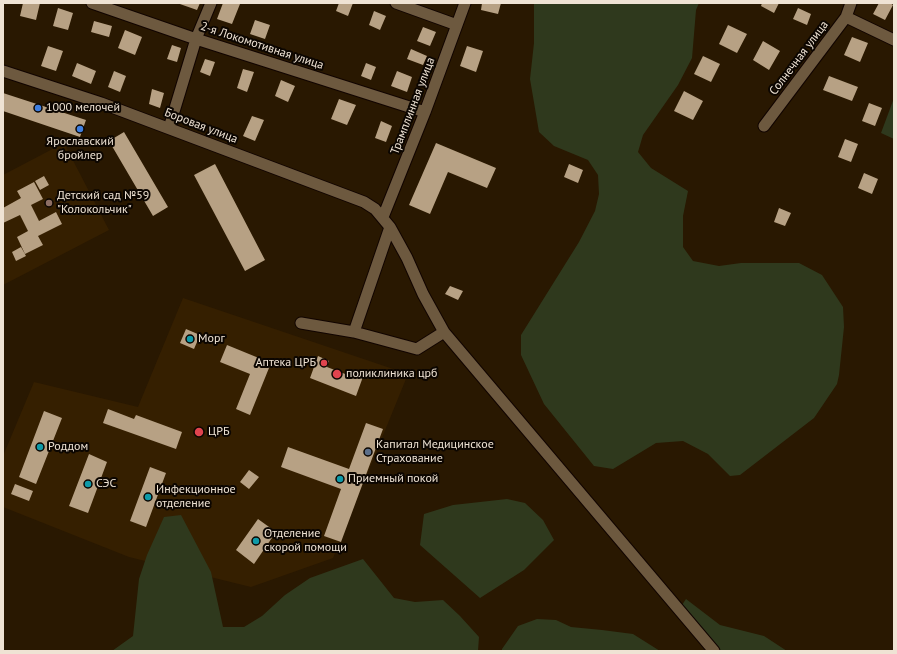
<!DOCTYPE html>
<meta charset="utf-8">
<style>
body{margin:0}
#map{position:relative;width:897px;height:654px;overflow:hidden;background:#291801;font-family:"PT Sans",sans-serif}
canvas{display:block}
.frame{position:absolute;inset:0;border:4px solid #efe3d4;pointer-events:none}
</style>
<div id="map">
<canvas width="897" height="654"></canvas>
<div class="frame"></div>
</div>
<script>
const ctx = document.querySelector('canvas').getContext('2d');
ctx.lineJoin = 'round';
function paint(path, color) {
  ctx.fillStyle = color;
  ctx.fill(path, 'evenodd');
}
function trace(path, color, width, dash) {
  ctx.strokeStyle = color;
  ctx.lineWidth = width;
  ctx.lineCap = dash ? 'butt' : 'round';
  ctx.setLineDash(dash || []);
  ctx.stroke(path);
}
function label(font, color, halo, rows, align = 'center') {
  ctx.font = font + ' "PT Sans",sans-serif';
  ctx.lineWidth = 4;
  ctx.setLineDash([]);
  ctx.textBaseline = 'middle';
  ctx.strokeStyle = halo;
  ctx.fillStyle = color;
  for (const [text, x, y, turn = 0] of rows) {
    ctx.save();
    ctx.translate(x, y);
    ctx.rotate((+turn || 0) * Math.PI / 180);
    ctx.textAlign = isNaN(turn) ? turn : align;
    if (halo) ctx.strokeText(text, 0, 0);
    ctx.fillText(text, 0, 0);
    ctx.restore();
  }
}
paint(new Path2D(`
 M64 143 109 230 3 285V175Z
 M183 298 408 374 333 558 251 587 129 557 3 507V456L34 382 138 407Z`), '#351f00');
paint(new Path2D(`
 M534 3H699L696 10 692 58 678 85 643 135 638 152 651 168 688 191 683 216V247L693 261 719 266 741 263H799L822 275 843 307 844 327 839 375 837 384 814 418 740 475 730 476 708 454 683 441 656 443 613 469 594 466 544 404 521 355V335L579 242 595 211 599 194 598 175 588 160 554 146 539 132 530 79 534 43Z
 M894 98V139L881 133Z
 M507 499 525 503 543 520 554 540 524 570 480 598 420 545 424 514 453 505Z
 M181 515 211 572 223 627H244L262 616 285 595 310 578 363 559 394 598 415 602 443 600 460 616 479 637 478 651H112L133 636 139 579 147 555 164 517Z
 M686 599 720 625 764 636 787 651H721L682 605Z
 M537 619 556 620 571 627 602 630 633 634 660 651H502V649L518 626Z`), '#2f391d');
paint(new Path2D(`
 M23 3H40L36 20 20 16Z
 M177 3H200L197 10Z
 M223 3 240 4 232 24 217 19Z
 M339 3H353L348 16 336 11Z
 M482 3H501L498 14 481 10Z
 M762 3H779L774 13 761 6Z
 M879 3H890L893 5 885 20 873 14Z
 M58 8 73 13 68 30 53 26Z
 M798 8 811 14 807 25 793 19Z
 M374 11 386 16 380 30 369 25Z
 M255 20 270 25 265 39 250 34Z
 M94 21 112 26 109 37 91 32Z
 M728 25 747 34 737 53 719 44Z
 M423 27 436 32 430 46 417 41Z
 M125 30 142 37 135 55 118 48Z
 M852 37 868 43 860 62 844 55Z
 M763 41 780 51 769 70 753 60Z
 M172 45 181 48 177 62 167 59Z
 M48 46 63 51 56 71 41 66Z
 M467 46 483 51 476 72 460 66Z
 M411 49 427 56 423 65 407 59Z
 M703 56 720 64 711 82 694 74Z
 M205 59 215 62 210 76 200 72Z
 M77 63 96 71 91 84 72 76Z
 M366 63 376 67 371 80 361 76Z
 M243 69 254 72 247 92 237 88Z
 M114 71 126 76 120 92 108 87Z
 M397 71 412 77 407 92 391 86Z
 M829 76 858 87 852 101 823 90Z
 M281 80 295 86 288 102 275 96Z
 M152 89 164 93 160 108 149 104Z
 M684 91 703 101 693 120 674 111Z
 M3 93 86 120 80 137 3 111Z
 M339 99 356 105 347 125 331 119Z
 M869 103 882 108 875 126 862 121Z
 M252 116 264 120 255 141 243 136Z
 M381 121 392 126 386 142 375 138Z
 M124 132 168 207 153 216 109 141Z
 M845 139 858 144 851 162 838 157Z
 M436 143 496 168 487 188 448 172 430 214 409 205Z
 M215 164 265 260 245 271 194 175Z
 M569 164 583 170 578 183 564 177Z
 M864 173 878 179 872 194 858 188Z
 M44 176 49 185 40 190 35 181Z
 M34 182 43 199 31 205 39 221 56 212 62 224 38 236 43 245 25 254 17 237 28 231 20 215 3 223V208L21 198 17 191Z
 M779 208 791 213 785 226 774 222Z
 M21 247 26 256 16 261 12 252Z
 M450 286 463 291 458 300 445 294Z
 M186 329 200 335 194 349 180 343Z
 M227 345 271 363 250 415 236 409 250 374 220 362Z
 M318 356 329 361 327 367 353 377 355 371 364 374 356 396 310 378Z
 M108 409 134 419 136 415 182 432 176 449 103 423Z
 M44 411 62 418 36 484 19 477Z
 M366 423 383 429 341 542 324 536 341 489 281 467 288 447 349 469Z
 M89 454 107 462 88 513 69 506Z
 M150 467 166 473 146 527 130 521Z
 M249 470 259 477 249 489 240 482Z
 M15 484 33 491 29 501 11 494Z
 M258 519 276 532 254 564 236 550Z`), '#b7a184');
const minor = new Path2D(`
 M92 3 196 39 425 112
 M396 3 457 25
 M846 17 894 40
 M3 71 101 103 364 202 375 209 390 227 407 258 423 294 444 332 714 651
 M764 126 846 17 851 3
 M169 128 196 39 211 3
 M383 217 425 112 465 3
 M301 323 354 332 417 349 444 332
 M354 332 390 227`);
trace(minor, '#110400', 13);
trace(minor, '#6d593f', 11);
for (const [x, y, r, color] of [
 [38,108,4,"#3f7fe0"],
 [80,129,4,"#3f7fe0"],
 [49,203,4,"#8d6e63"],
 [190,339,4,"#0f9aa8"],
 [324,363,4,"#e0444e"],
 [337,374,5,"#e0444e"],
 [199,432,5,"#e0444e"],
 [40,447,4,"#0f9aa8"],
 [368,452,4,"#5c6f8a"],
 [340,479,4,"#0f9aa8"],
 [88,484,4,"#0f9aa8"],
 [148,497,4,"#0f9aa8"],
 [256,541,4,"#0f9aa8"]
]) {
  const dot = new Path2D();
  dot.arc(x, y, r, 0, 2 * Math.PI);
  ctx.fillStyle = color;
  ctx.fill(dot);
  trace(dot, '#0c0601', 1.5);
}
label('12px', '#efe3d4', '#0c0601', [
 ["2-я Локомотивная улица",262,46,18],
 ["Солнечная улица",799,58,-53],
 ["Трамплинная улица",413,106,-69],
 ["Боровая улица",201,126,21]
]);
label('12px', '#efe3d4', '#0c0601', [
 ["1000 мелочей",46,108],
 ["Ярославский",80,142,"center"],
 ["бройлер",80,156,"center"],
 ["Детский сад №59",57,196],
 ["\"Колокольчик\"",57,210],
 ["Морг",198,339],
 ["Аптека ЦРБ",316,363,"right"],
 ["поликлиника црб",346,374],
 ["ЦРБ",208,432],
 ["Капитал Медицинское",376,445],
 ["Страхование",376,459],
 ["Роддом",48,447],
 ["Приемный покой",348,479],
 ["СЭС",96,484],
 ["Инфекционное",156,490],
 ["отделение",156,504],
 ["Отделение",264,534],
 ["скорой помощи",264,548]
], 'left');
</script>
